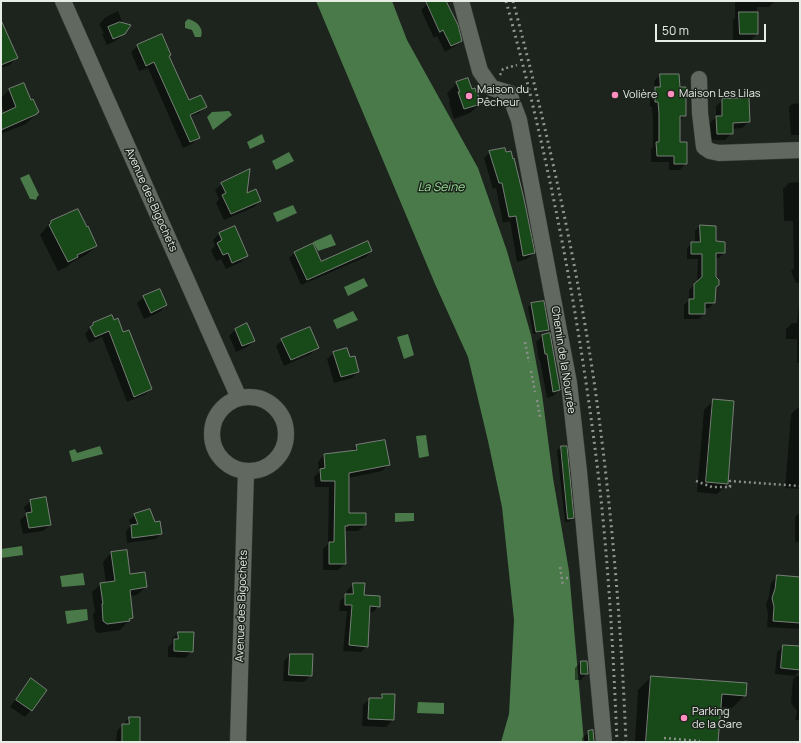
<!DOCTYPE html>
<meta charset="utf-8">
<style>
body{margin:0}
#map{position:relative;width:801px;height:743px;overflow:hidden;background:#1d241d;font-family:Manrope,sans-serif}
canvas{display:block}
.frame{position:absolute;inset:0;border:2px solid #e8ece7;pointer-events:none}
.scale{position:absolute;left:655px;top:24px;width:111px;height:18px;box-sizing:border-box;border:2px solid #e8ece7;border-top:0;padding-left:5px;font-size:12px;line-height:14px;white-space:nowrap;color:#e8ece7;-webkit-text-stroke:3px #1d241d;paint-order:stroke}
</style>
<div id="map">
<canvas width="801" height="743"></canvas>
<div class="frame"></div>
<div class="scale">50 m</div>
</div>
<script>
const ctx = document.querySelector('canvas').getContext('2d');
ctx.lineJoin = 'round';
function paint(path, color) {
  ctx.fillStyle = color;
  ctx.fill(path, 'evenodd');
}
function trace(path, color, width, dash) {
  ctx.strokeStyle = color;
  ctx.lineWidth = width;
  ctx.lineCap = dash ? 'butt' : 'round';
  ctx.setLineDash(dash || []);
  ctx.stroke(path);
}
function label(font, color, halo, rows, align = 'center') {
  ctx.font = font + ' Manrope,sans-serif';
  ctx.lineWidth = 3;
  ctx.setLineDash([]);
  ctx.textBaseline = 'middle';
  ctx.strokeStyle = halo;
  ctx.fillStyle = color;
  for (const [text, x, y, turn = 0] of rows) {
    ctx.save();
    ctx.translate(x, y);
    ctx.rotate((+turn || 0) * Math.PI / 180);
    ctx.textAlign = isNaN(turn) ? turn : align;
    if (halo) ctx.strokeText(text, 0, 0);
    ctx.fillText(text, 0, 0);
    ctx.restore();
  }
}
paint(new Path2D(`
 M316 1H392L407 40 478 168 507 251 531 335 542 394 553 478 569 571 584 742H501L509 714 514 620 502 507 488 441 468 357 435 284Z
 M188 19C197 21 204 28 201 37H195L192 30 185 28V22Z
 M229 111 232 115 213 130 207 117 212 112Z
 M262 134 265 142 250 149 247 142Z
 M289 152 294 161 276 170 272 161Z
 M29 174 39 195 37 197 36 200 32 199H30L20 178Z
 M293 205 297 213 277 222 273 213Z
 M331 234 336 245 318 251 313 242Z
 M364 278 368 286 348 296 344 287Z
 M353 311 358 320 337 329 333 320Z
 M408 334 414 355 404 359 397 337Z
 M426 435 429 456 419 458 416 436Z
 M100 446 103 454 72 462 69 451 75 449 77 453Z
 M395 513H414V521L395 522Z
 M22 546 23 555 1 558V549Z
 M83 573 85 585 62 587 60 576Z
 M87 609 88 620 67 624 65 611Z
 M418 702 444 703V714L417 713Z`), '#4a7a49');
paint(new Path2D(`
 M433 1H438L461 41 454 47 445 52 437 36 434 38 421 10 427 4Z
 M735 1H775L769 7H757V34L751 40H733V20L735 18Z
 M118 11 123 24 124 34 117 40 107 45 102 34 104 33 99 24 106 17Z
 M1 32 16 58 10 65 1 68Z
 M138 46 168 56 188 102 205 107 199 113 190 117 199 137 192 144 183 148 148 68 139 71 131 52Z
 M660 75 679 88 685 115 679 121V143L686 163 680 170H669V162H651V149L653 147V120L652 107H650V94L655 90 654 81Z
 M457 83 471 91 480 104 470 113 454 119 449 103 450 101 447 93Z
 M23 84 36 114 26 124 1 134V116L5 114 1 103V98L9 90Z
 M723 100 749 122 742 128 732 129V133L725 140H711L710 123 716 117V106Z
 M800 103V135H791L789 107 792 104Z
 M490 152 534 253 527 259 517 262 510 221 503 223 496 188 493 189 484 158Z
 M800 182V283H796L791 271 794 268 793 221H784L783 189 789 183Z
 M222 184 246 195 260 201 254 207 224 220 216 203 219 199 215 190Z
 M51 222 96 246 86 255 72 262 67 267 58 271 40 235Z
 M700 226 724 253 719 258H715L714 303 709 308H704V314L699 319H684V305L689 300V290L697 282 698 259H687V248L692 243H695V231Z
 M234 227 247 256 241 262 226 269 221 259 216 261 211 250 215 246 213 240 219 234Z
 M371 251 366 257 301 285 289 258 295 253 321 263Z
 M800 294V363H797V339H786V329L792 323H797Z
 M144 297 166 305 160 312 144 319 137 303Z
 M543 302 548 329 545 332 533 334 528 307 531 304Z
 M93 324 123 334 151 389 144 395 127 402 102 337 89 343 85 334Z
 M247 325 254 341 247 347 236 352 229 336 235 330Z
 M549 335 559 390 553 396 547 398 540 360H539L536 342 542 336Z
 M282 340 317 348 311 354 284 366 276 346Z
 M334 353 350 358 358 371 352 378 334 383 327 359Z
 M714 400 727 484 717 494 697 492 704 410Z
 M800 406V489L785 488 791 414Z
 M384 441 389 464 382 471 348 478V514L365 525 358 531H344L345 564 338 570H323V549L328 544 329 487H315L314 477 319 472 318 462 324 455 351 452 356 446Z
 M561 447 573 518 569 522H565L557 451Z
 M31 501 50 525 43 531 23 534 20 520 26 515 24 507Z
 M798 514H800V542H795V517Z
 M135 515 154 523 161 533 156 539 127 543 126 531 131 526 129 520Z
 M111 553 129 575 146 587 137 595 130 596 132 617 120 630 98 633 95 630 93 614 95 612 92 592 101 584 106 583 103 562Z
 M777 576 800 578V629L767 627 768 614 766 605 769 596 771 583Z
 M354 584 363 596 379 606 373 612H369L367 646 361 652 343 651 347 611H339L340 601 347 595V590Z
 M178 633 192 651 185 658 168 657V647L172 643V639Z
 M783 646 800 647V670L794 676H800V720H795L797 711 791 703 793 679 796 676 775 674 777 652Z
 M290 655 311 675 304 682 283 681 284 661Z
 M581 662 587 673 581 680H575V668Z
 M651 677 745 695 732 708 720 707 717 742H635L638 690Z
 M31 680 46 690 31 710 25 717 10 707 25 686Z
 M382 695H394L393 720 386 727 362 726 363 705 370 699H378Z
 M129 718 139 742H116L117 731Z
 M589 732 594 742H582V738Z`), '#0007');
const building = new Path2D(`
 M426 1H446L458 25 462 41 451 46 443 30 440 32Z
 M739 12H758V34H740Z
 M1 20 18 58 1 65Z
 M120 22 131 25 125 34 113 39 108 27Z
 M162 34 171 55 169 56 189 100 201 95 207 107 190 115 200 138 190 142 154 62 146 66 137 45Z
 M660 74H679L680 87H686V116H680V142H687V164H674V156H657L656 142H659V113L658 102H655V87H660Z
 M468 78 472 89 475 88 476 92H477L481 104 464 109 458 92H460L456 82Z
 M24 83 31 100 33 99 39 112 37 113V114L1 130V114L16 107 9 89Z
 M749 98 750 122 733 123V134H717L716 116H722V99Z
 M505 148 506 152 511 151 513 159 514 158 524 199 535 253 523 256 516 216 509 217 502 183H499L489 151Z
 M250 169 247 193 256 189 261 201 231 214 222 195 226 193 221 183Z
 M78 209 87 227 88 226 97 246 77 255 78 257 68 262 49 225 51 223V221Z
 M700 225 716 226V241L725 242V253H716V277L719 280V285L716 287 715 303H705V314H689V299H694V284L702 277V254H691V242H700Z
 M235 226 248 256 232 263 228 253 223 255 217 243 222 240 219 233Z
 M368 241 372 251 307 280 294 252 313 243 321 261Z
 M160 289 167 305 151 313 143 296Z
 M544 301 549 330 536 332 531 303Z
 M112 315 114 320 118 318 123 332 129 330 152 389 134 397 109 331 95 337 90 327 93 325V323Z
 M247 323 255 341 242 346 235 329Z
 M310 327 319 348 291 360 281 339Z
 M550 333 560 390 553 392 547 354H545L542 335Z
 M347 348 350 357 355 356 359 372 341 377 333 352Z
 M713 399 734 401 728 484 706 482Z
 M385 440 390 465 349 473V513H366V525H348V526H345L346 564H329V542H334L335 481H321L320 469 325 468 324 454 357 450 356 445Z
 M561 446H567L574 518 568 519Z
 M46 497 51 525 29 528 26 513 32 512 30 500Z
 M150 509 155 522 160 521 162 534 132 538 131 525 138 524 134 514Z
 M127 550 130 574 145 572 147 587 130 590 133 618 129 619 130 621 107 624 103 621 102 604H103L100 583 115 581 111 552Z
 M777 575 800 577V623L773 621 774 607 772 598 775 589Z
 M353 583H365L364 595 380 596V607L370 606 368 647 349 645 352 605H345V594H353Z
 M178 632H194L193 652 174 651V639H178Z
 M783 645 800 646V670L781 668Z
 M290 654H313L312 676 289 675Z
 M581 661H587L588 674H581Z
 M651 676 747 683 746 696 722 694 718 742H646Z
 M31 678 47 690 32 711 16 700Z
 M382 694H395L394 720 368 719 369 698H382Z
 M129 717H140V742H122V724H129Z
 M593 730 594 742H589L588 731Z`);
paint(building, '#184919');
trace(building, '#777f77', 1);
const street = new Path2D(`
 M63 1 239 398
 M461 1 480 71 492 88 509 93 519 120 569 383 579 472 604 742
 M699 79 700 113 704 147 710 151 719 153 800 150
 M212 434a37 37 0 1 1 74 0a37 37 0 1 1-74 0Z
 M238 742 246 471`);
trace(street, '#393e38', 17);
trace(new Path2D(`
 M500 75 503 69 517 65
 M525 342 529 362
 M531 371 535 392
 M537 400 540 417
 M696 481 712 487H730V481L800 486
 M560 567 563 586
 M561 578H569
 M664 738 700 741`), '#8a8f89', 2.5, [2, 3]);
trace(street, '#60685f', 16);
trace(new Path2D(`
 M506 1C547 150 577 303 596 456 608 551 613 646 617 742
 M513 1C546 126 575 253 594 381 611 501 621 621 626 742`), '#909590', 3, [2, 4]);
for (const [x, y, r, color] of [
 [671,94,4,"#fd8ebe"],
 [615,95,4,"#fd8ebe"],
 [469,96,4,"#fd8ebe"],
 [684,718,4,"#fd8ebe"]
]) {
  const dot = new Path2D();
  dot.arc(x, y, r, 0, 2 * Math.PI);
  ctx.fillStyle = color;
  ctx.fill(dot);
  trace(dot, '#1d241d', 1.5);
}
label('11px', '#e8ece7', '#1d241d', [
 ["Maison du",477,90],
 ["Pêcheur",477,103],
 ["Maison Les Lilas",679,94],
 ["Volière",623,95],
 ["Parking",692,712],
 ["de la Gare",692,725]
], 'left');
label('11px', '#e8ece7', '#1d241d', [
 ["Avenue des Bigochets",151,200,66],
 ["Chemin de la Nourrée",563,360,81],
 ["Avenue des Bigochets",242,606,-88]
]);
label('italic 12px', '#99df97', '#1d241d', [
 ["La Seine",441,188]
]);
</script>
